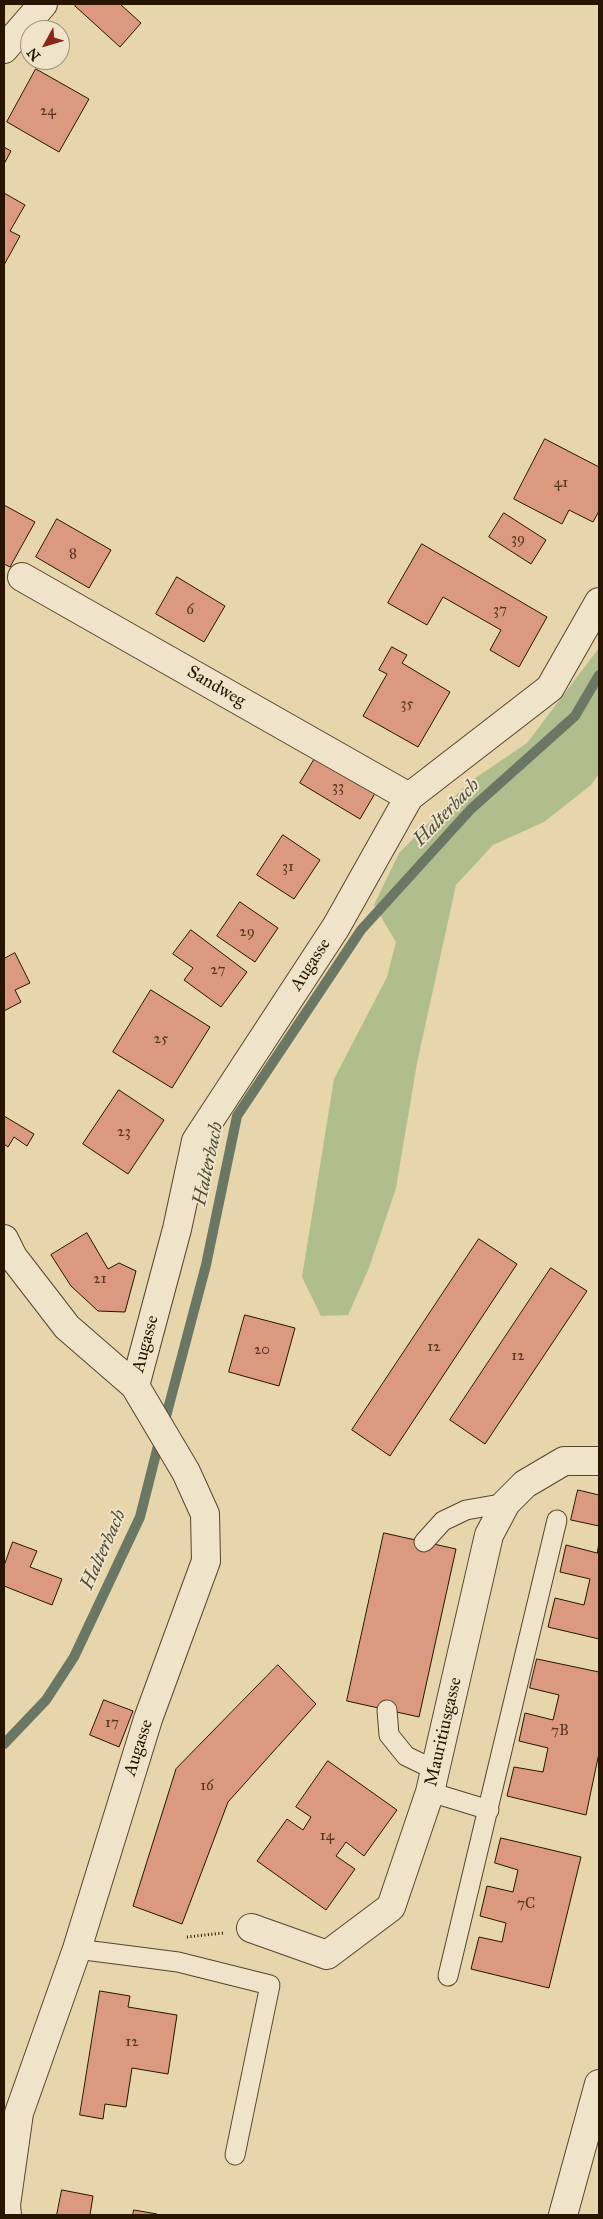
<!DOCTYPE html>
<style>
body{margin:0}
#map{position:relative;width:603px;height:2219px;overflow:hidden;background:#e7d5ac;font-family:"IM FELL Great Primer",serif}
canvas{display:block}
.frame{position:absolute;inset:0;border:5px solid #271500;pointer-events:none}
.north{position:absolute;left:20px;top:20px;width:50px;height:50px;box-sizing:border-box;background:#efe4c9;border:1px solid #9f9179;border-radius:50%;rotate:231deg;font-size:14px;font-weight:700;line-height:20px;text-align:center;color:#271500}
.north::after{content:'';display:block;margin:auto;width:18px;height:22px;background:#8f2418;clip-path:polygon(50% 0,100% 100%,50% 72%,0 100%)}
</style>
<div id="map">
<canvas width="603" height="2219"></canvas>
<div class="frame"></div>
<div class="north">N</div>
</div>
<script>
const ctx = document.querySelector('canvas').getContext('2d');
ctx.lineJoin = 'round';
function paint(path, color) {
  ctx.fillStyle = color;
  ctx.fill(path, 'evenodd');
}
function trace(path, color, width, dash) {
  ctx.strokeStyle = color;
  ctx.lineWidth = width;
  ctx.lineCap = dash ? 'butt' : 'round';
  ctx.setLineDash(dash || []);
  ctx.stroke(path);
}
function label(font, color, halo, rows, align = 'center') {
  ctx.font = font + ' "IM FELL Great Primer",serif';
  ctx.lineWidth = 4;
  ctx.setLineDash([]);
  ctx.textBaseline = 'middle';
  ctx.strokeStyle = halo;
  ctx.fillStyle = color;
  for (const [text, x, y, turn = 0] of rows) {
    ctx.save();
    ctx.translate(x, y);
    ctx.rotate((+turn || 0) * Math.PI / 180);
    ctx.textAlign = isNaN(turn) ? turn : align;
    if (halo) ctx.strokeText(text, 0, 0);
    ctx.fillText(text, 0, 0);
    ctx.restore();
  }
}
paint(new Path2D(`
 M599 648V774L591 785 544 822 493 845 456 885 417 1063 396 1188 369 1268 348 1315 321 1316 302 1277 334 1079 387 977 396 942 374 905 399 853 468 783 527 743Z`), '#b0be8e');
trace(new Path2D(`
 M164 1424 206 1265 237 1116 361 930 471 809 575 716 599 675
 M4 1744 46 1700 74 1657 140 1517 160 1438`), '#6a7764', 10);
const building = new Path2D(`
 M77 4H120L141 23 120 47 75 6Z
 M36 69 89 99 59 152 7 122Z
 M4 147 11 151 4 164Z
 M4 193 25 205 10 231 20 236 4 265Z
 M545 439 599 467V511L593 522 569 510 562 524 514 499Z
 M4 505 35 522 10 567 4 564Z
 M504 513 546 540 531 564 489 537Z
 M57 519 111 550 89 588 36 557Z
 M422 544 547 617 519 667 490 650 501 630 443 597 427 625 388 603Z
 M177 577 225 606 204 642 156 614Z
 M392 647 407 655 402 663 450 692 418 747 363 716 387 674 379 670Z
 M317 755 377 790 360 819 300 783Z
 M283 835 320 860 294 899 257 875Z
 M240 902 278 928 255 962 217 936Z
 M191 930 247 972 221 1007 184 980 193 968 173 954Z
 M15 953 30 983 15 990 21 1002 4 1011V959Z
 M151 990 210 1027 172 1088 113 1052Z
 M119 1090 164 1120 128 1174 83 1144Z
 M4 1116 34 1134 27 1146 14 1137 8 1147 4 1144Z
 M87 1233 108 1269 119 1263 136 1271 125 1312 98 1311 71 1286 51 1255Z
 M479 1239 517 1264 390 1456 352 1430Z
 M551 1268 587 1291 485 1444 450 1420Z
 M245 1315 295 1328 279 1386 229 1372Z
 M578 1490 599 1495V1526L571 1520Z
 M384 1533 456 1549 419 1717 347 1701Z
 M13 1542 37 1551 30 1567 62 1579 52 1605 4 1586V1566Z
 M599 1542V1639L548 1627 555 1598 584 1605 590 1579 560 1572 566 1545 597 1553Z
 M537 1659 599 1672V1753L586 1815 507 1796 514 1767 543 1772 548 1748 519 1741 525 1713 553 1720 559 1695 530 1688Z
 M278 1665 316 1704 228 1802 182 1924 133 1906 176 1769Z
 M104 1700 133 1711 119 1747 90 1735Z
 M328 1761 397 1810 364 1856 346 1842 336 1856 355 1869 326 1910 257 1861 287 1819 303 1830 311 1817 296 1807Z
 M501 1838 581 1857 549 1988 471 1969 479 1937 502 1942 506 1923 480 1916 487 1886 513 1892 518 1870 495 1863Z
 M100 1991 130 1996 128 2007 177 2015 168 2074 132 2068 126 2107 105 2104 103 2119 80 2115Z
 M62 2190 93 2196 90 2215H57Z
 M134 2210 157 2214 156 2215H133Z`);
paint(building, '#db997f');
trace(building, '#271500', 1);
const service = new Path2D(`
 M424 1542 443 1521 466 1510 506 1503
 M387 1710 389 1735 406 1756 435 1770
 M430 1792 489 1810
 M77 1949 178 1962 270 1985 235 2155
 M448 1976 557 1520`);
const minor = new Path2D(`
 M4 49 43 4
 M22 577 409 797
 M4 1239 13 1257 67 1327 135 1386
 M251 1928 327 1955 391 1907 430 1792 489 1535 506 1503 525 1484 564 1461H599
 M7 2215 6 2205 19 2113 77 1949 148 1719 206 1561 205 1514 186 1472 135 1386 177 1229 196 1141 336 927 409 797 550 688 599 602
 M563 2215 599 2084`);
trace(service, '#57452b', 21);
trace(minor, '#57452b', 30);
trace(new Path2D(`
 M187 1937 223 1933`), '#271500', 3, [1, 2.5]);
trace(service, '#efe4c9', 19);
trace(minor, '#efe4c9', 28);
label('15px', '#543620', null, [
 ["24",48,111],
 ["41",561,483],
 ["39",518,539],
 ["8",73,554],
 ["6",190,610],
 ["37",500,610],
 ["35",407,704],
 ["33",338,787],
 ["31",288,867],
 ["29",247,932],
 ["27",218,970],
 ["25",161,1039],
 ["23",124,1132],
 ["21",100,1279],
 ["12",434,1347],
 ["20",262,1350],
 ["12",518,1356],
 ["17",112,1723],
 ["7B",560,1731],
 ["16",207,1786],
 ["14",327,1836],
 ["7C",526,1904],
 ["12",132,2042]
]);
label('18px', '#271500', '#efe4c9', [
 ["Sandweg",216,687,30],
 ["Augasse",311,965,-57],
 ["Augasse",146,1344,-75],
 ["Mauritiusgasse",444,1732,-77],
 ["Augasse",139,1748,-72]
]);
label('italic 19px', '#4e4e3a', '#efe4c9', [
 ["Halterbach",447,813,-46],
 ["Halterbach",209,1164,-78],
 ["Halterbach",104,1550,-66]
]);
</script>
